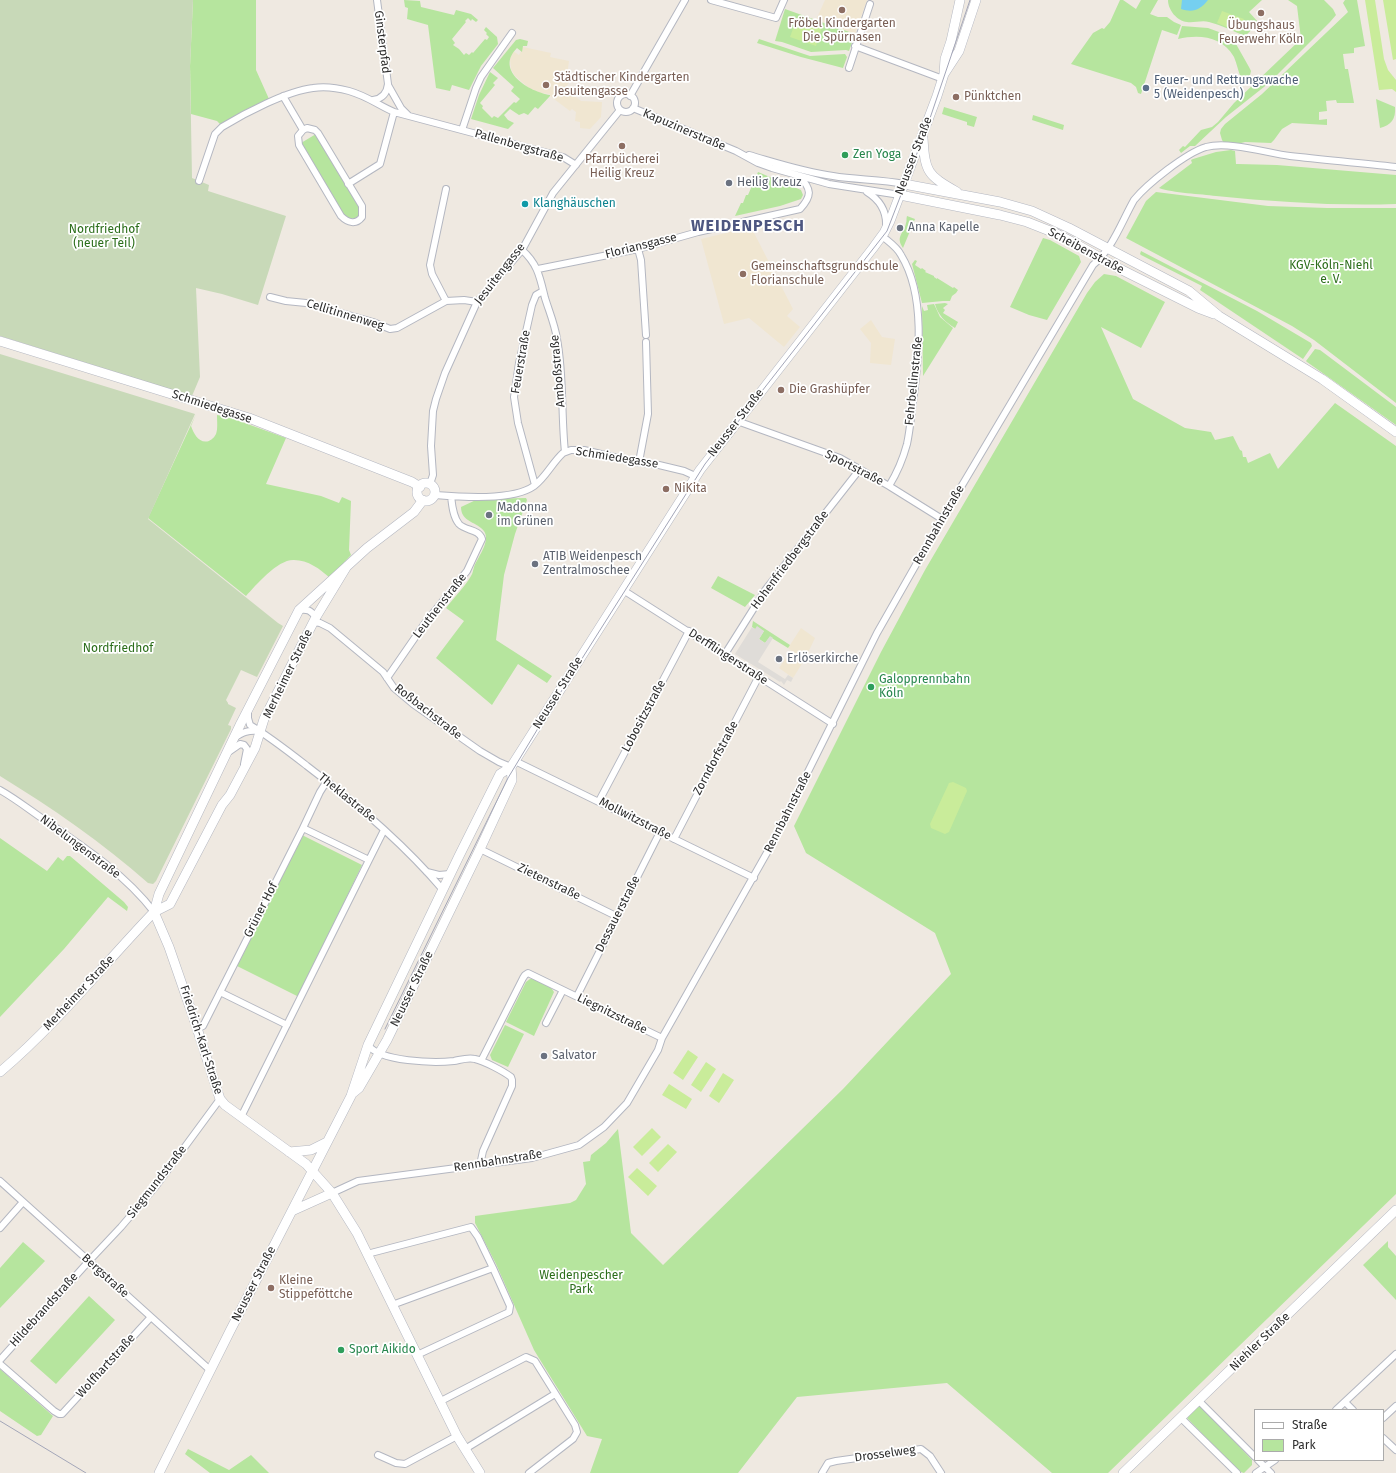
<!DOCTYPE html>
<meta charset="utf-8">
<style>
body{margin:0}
#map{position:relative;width:1396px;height:1473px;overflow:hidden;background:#efe9e1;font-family:"Fira Sans",sans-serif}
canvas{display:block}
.legend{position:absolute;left:1254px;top:1409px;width:130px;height:52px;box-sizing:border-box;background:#fff;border:1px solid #ababab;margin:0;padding:5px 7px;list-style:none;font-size:12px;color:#2e2e2e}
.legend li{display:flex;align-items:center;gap:8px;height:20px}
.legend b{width:20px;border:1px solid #ababab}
</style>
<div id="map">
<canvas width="1396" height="1473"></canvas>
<ul class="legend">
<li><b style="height:5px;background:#fff"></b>Straße</li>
<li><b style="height:11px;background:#b6e59e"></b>Park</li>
</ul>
</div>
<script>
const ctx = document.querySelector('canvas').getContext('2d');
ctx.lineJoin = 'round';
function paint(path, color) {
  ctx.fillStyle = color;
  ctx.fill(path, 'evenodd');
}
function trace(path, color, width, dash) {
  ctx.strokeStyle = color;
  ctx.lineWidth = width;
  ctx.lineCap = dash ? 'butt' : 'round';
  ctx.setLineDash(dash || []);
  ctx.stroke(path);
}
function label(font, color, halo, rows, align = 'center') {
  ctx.font = font + ' "Fira Sans",sans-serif';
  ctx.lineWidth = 3.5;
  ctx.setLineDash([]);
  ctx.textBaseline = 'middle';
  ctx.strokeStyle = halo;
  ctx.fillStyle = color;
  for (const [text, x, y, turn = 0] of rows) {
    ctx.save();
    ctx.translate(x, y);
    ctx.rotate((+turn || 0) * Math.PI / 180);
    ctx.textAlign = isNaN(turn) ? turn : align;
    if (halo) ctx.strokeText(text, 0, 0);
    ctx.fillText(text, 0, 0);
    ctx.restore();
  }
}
paint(new Path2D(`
 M825 0H867L855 34 816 20Z
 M523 47 551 53 550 57 569 61 567 76 571 79 565 89 581 101 602 102 601 117 590 129 580 128V122L575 121 576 112 572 109 570 111 550 96V94L540 93 529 88 515 76 511 69 510 59 513 51 519 55Z
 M751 227 793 309 787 316 800 327 784 347 749 318 724 324 701 239Z
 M871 320 882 337 895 339 891 365 870 363 871 343 860 329Z
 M801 628 815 638 805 659 793 678 779 668 788 655H790L792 651 788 648Z`), '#f0e6d1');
paint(new Path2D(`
 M193 0H256V70L269 99 220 124 217 121 191 114 190 66Z
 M404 0 420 1 421 7 454 15 456 10 471 14 478 20 476 22 472 19 471 21 468 18 465 21 466 22 452 39 455 43 453 45 459 49 464 55 466 53 469 55 472 52 473 53 485 39 487 40 489 37 486 34 487 33 484 30 486 27 497 37 498 44 481 66 469 90 452 85 450 91 436 88 428 25 407 19 408 8 405 7Z
 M1120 0H1123L1136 9 1141 0H1158L1150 14 1158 17H1167L1174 22 1181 25 1177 35 1162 30 1141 94 1138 93 1136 87 1131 83 1071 64 1093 33 1102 28 1104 29 1110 22Z
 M1168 0H1262L1249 12 1259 23 1245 36C1233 31 1221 25 1209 22 1202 20 1194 23 1187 22 1177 21 1168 10 1168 0Z
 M1288 0H1324L1333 9 1336 15 1330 22 1269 83 1226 117 1195 146H1190L1181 153 1179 150 1183 146 1185 147 1201 130 1212 127 1218 122 1234 103 1301 39 1297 6Z
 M1345 0H1357L1365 46 1354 48V53L1343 54 1345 69H1348L1354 103H1337L1336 100 1326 101 1327 111 1319 112V120L1327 119V125L1292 123 1282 129 1274 140 1271 143 1245 142 1237 144 1224 143 1222 140 1220 133 1221 129 1225 124 1262 94 1348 12 1343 3Z
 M785 9 855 34 849 51 846 50 811 52 782 42 775 41Z
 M1182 26 1208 28 1238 39 1239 41 1236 44 1249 67 1251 71 1250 75 1245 79 1241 78C1238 71 1237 64 1234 57 1222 36 1199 34 1178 39Z
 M520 39 528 41 527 46H523L522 52 517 48C494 71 530 92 550 95V96L538 109 535 107 528 115 524 113 519 115 510 109 504 115 508 120 514 123 508 129 471 119 479 95 490 72 498 78 493 83 495 85 480 103 483 106 482 108 492 118 494 116 498 118 514 102 516 103 520 99 511 91 514 87 493 68 516 40Z
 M759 39 810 56 845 54 847 57 843 68 801 57 757 43Z
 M1376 99 1395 107C1396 119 1391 125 1380 128Z
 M944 107 977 117 974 127 967 125V122L942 114Z
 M1033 115 1064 125 1063 130 1032 120Z
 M316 134 359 205C361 217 357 221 345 217L301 143Z
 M1231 150 1235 151 1236 164H1238L1277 165 1396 175V204C1336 206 1276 202 1216 196 1201 194 1173 193 1159 188L1192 163 1191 160 1193 159 1216 152Z
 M758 172 801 190 803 195 801 199 780 206 735 216 741 203H743L746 195H748Z
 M1156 192 1268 206 1327 208H1396V403L1314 340 1292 326 1126 238 1146 201Z
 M907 216 915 219 903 248C895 236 904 234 906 223 907 221 906 219 907 216Z
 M1043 238 1050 240 1079 256 1081 262 1047 320 1029 315 1010 307Z
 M1141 251 1257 311 1311 343 1312 346 1303 359 1200 290 1202 286 1141 255 1140 254Z
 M915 260 917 261 915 265 921 269 922 268 926 271 925 272 934 276V277L937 279V278L953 288 954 287 958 290 956 293 952 296 950 301H943L922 303 912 264Z
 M1104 274 1116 276 1165 302 1141 348 1101 327 1133 399 1185 428 1211 432 1215 440 1233 436 1240 450 1242 451 1243 457H1246L1248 463 1270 453 1278 469 1335 403 1396 446V1194L1108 1473H1052L947 1383 797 1397 738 1473H590L602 1439 587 1436 534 1350 496 1264 475 1223V1216L570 1203 576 1200 586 1184 583 1162 590 1161 591 1155 606 1143 618 1129 631 1233 663 1265 843 1089 951 974 935 933 806 853 794 826 881 652 925 570 1087 293 1095 282Z
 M945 303 948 304 943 308 945 310 943 313 958 322 955 328C945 322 938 315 935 304Z
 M934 304 940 317 953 328 923 376 922 306 924 311 928 310 927 305Z
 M1315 349 1320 350 1396 407V425L1307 362 1306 361Z
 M196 414 191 426C194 434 199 444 209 441 212 439 214 438 216 434 218 429 217 421 217 415L231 418 286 438 266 484 321 496 339 503 342 497 351 501 349 550 351 555 330 578C320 569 308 560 294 560 278 559 256 585 246 596L148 518Z
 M526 498 527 500 515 534 504 575 496 640 552 676 547 683 518 664 492 705 436 658 464 621 446 608C454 597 465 587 471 576 473 573 473 570 474 567 478 556 494 538 481 528 472 521 461 520 461 507L478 499Z
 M718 576 755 595 745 607 711 588Z
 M753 621 790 645 788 648 770 637 765 643 759 639 764 631 755 629 752 627Z
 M302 835 362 865 299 997 237 966Z
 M0 838 47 871 58 857 63 861 67 856H70L124 902 128 907 127 911 108 897 64 949 0 1017Z
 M530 979C537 978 551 985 554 992L534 1036 506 1022 526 982Z
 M505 1025 524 1034 508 1067 492 1060 490 1055Z
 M1388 1241V1247L1396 1256V1300L1363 1265Z
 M23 1242 45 1261 0 1308V1268Z
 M89 1296 115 1320 56 1384 30 1361Z
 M0 1369 53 1416 41 1435 37 1436 0 1411Z
 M1200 1405 1252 1460V1465L1244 1473 1238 1471 1187 1418Z
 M188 1449 229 1470 251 1455 269 1473H210L185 1454Z`), '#b6e59e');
paint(new Path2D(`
 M0 0H193L190 66 192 178 209 185 208 191 286 216 258 305 222 294 196 288 200 377 192 396 0 336Z
 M0 354 195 414 148 519 278 623 283 626 257 677 241 670 226 700 228 703V704L236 708 228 725 231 726V729L156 881 153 884 148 883C103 843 52 808 0 776Z`), '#c8d9b8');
paint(new Path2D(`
 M1365 0H1375L1384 59 1388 70 1396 80V92L1392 89 1379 90Z
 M1383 0H1396V59L1393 60Z
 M1222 11 1244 19 1239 32 1217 23Z
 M797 18 822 27 816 46 790 37Z
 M953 782 966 788 967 791 949 832 945 834 931 828 930 824 949 783Z
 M688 1050 698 1057 683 1080 673 1073Z
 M706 1062 716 1069 701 1092 691 1085Z
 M723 1073 734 1080 719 1103 709 1096Z
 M669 1084 692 1099 686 1109 662 1095Z
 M652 1128 661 1137 642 1156 633 1147Z
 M668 1144 677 1152 658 1172 649 1163Z
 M637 1168 657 1186 648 1196 628 1177Z`), '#c9ec9a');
paint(new Path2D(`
 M757 626 764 631 759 639 765 643 770 636 773 638 758 662 785 679 788 675 793 678 791 682 787 680 784 685 781 681 780 682 735 654 752 627 755 629Z`), '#dfdcd8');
paint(new Path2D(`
 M1182 0H1208C1200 10 1193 13 1181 9Z`), '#75cff0');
const street = new Path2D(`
 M711 0 776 18 784 0
 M855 46 943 79
 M849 68 870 4
 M388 85 401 108 408 115
 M617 103a9 9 0 1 1 18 0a9 9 0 1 1-18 0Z
 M283 96 303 130
 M630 96 685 0
 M373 100C382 99 387 93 388 84L377 0
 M633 108 736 151 758 163 772 168 829 184 900 195
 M307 128 315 130 318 133 362 206V217C356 225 348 223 341 216L299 145 298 136 303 130Z
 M462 130 476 88 481 77 512 33
 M749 155C777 163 804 172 833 176 856 180 881 179 904 184
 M199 181 215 134 222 127C245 113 287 91 313 88 325 86 338 88 349 91 367 96 378 105 394 112L563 157 576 165
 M348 184 380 164 394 112
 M446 189 430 265 432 274 446 301
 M867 192C880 200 887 211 886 227
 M882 236C889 242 897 247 901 255 926 296 919 357 913 402 911 416 910 430 907 444 903 459 897 473 889 486
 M638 249 641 260 646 335
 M522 250C538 264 540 278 545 298 549 311 555 325 557 339 564 376 561 415 565 452
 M538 269 638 249 698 232 800 209C812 196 812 189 799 176
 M270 297 286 301 306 303 373 322 390 329 397 328 446 301 464 300 477 302
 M737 421 840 458 889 486 942 519
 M639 462 648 414 646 342
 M430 484 433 475 431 446 433 411 436 399 445 373 477 302 522 250 553 193 620 110
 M535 485 518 423 514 397 519 363 532 305 536 295 543 291
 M435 495C461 497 513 501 534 486 546 477 552 463 563 453L571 450H584L635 462 659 465 684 471 695 476
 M623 590 833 724
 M299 610C308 609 310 610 316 617
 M314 622 320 623 330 628 383 672 394 688 413 704 480 751 499 762 511 767
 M725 654 766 589 860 469
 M387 678 425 623 467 571 482 539C479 529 466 531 459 524 453 517 452 505 451 496
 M248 711V718L250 725C270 737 289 752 307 766 356 803 403 843 443 890
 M234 738C243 732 248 730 259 731
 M230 751 240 744 244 745 247 749 244 764
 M515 761 754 878
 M0 790C16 799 31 811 46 821 84 847 126 875 154 912
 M599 801 689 631
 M303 828 320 792 327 781
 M674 839 759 676
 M480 849 616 916
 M369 860 384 830
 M427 872 439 875 450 874
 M563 990 662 1038
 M220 992 287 1025
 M577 996 660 832
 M197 1029 203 1026 303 828 369 860 241 1117
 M368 1045C380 1062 434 1063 454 1061 460 1060 468 1057 475 1059 484 1061 503 1071 511 1077L512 1080V1086L483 1151 480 1165
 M481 1061 523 978 525 975 528 973 563 990 546 1023
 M0 1181 210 1370
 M332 1193 358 1181 532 1158 579 1145 604 1127 627 1103 658 1050 662 1038 773 842 877 633 942 519 1093 265C1113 248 1121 223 1134 200 1147 184 1186 153 1206 147 1229 141 1267 153 1290 156 1326 160 1361 163 1396 167
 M0 1228 23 1202
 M367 1254 471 1227 478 1237 493 1268
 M392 1305 493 1268 510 1306 509 1312 417 1355
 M0 1360 89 1261 121 1227 156 1186 220 1099
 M0 1364 54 1411 59 1414H62L151 1317
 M1199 1401 1255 1457
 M439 1402 526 1357 535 1361 575 1425 577 1432 573 1439 529 1473
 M1345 1402 1353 1410
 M1336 1410 1396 1354
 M1181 1418 1237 1473
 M1383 1418 1396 1406
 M1383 1438 1396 1450
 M465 1449 555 1394
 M378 1455 396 1463 405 1464 457 1436
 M1258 1460 1271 1473
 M822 1473 828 1463 836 1461 921 1449 930 1456 941 1473
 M1256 1473 1275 1460`);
const secondary = new Path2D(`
 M944 74 959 51 976 0
 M923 138C925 172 927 175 957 192
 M904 184 1000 202 1032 211 1069 228 1189 291 1219 316 1322 379 1396 432
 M900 195 1000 215 1027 222 1055 233 1076 244 1118 268 1198 308 1214 314
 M0 341 249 418 412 482 420 487
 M417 492a9 9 0 1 1 18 0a9 9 0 1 1-18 0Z
 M154 912 169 947 194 1019 220 1099 225 1105 306 1164 332 1193 357 1233 457 1436 480 1473
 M154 912 159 894 241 723 299 610 367 548 414 512 423 500
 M0 1072C57 1024 103 965 154 912L170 904 222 805 230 795 255 748 264 719 316 617 347 566
 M353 1093 359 1088 387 1040 480 849 512 780 511 767
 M289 1152 311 1150 327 1142
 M292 1211 332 1193
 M159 1473 230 1331 351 1096 368 1045 459 856 500 774 511 767 700 470 873 248 884 233 890 221 937 96 944 74 945 59 951 41 960 0
 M1123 1473 1396 1210`);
trace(street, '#b4b7c1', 8);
trace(secondary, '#b4b7c1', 10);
trace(street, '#fff', 6);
trace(secondary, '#fff', 9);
trace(new Path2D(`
 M385 1029 508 778 540 725 705 464 887 231 926 130 970 0
 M0 1421 86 1473`), '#a3a6b8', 1);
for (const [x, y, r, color] of [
 [842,10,4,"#8d6e63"],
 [1261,13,4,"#8d6e63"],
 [546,85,4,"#8d6e63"],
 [1146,88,4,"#5c6f8a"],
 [956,97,4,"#8d6e63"],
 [622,146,4,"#8d6e63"],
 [845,155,4,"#2e9e5b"],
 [729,183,4,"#6b7280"],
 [525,204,4,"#0f9aa8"],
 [900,228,4,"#6b7280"],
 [743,274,4,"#8d6e63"],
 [781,390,4,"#8d6e63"],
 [666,489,4,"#8d6e63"],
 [489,515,4,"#6b7280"],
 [535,564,4,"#6b7280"],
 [779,659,4,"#6b7280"],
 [871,687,4,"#2e9e5b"],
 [544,1056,4,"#6b7280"],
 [271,1288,4,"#8d6e63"],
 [341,1350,4,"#2e9e5b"]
]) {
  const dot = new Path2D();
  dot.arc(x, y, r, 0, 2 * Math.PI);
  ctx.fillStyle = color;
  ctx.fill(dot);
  trace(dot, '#fff', 1.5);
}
label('12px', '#785e54', '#fff', [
 ["Fröbel Kindergarten",842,24,"center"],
 ["Die Spürnasen",842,38,"center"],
 ["Übungshaus",1261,26,"center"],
 ["Feuerwehr Köln",1261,40,"center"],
 ["Städtischer Kindergarten",554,78],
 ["Jesuitengasse",554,92],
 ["Pünktchen",964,97],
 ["Pfarrbücherei",622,160,"center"],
 ["Heilig Kreuz",622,174,"center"],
 ["Gemeinschaftsgrundschule",751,267],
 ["Florianschule",751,281],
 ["Die Grashüpfer",789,390],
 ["NiKita",674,489],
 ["Kleine",279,1281],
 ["Stippeföttche",279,1295]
], 'left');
label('12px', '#2e2e2e', '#fff', [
 ["Ginsterpfad",382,42,83],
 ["Kapuzinerstraße",684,130,23],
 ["Pallenbergstraße",519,146,16],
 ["Neusser Straße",914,156,-69],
 ["Floriansgasse",641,246,-14],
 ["Scheibenstraße",1086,251,28],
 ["Jesuitengasse",500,274,-52],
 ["Cellitinnenweg",345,315,17],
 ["Feuerstraße",521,362,-80],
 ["Amboßstraße",558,371,-95],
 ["Fehrbellinstraße",914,381,-84],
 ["Schmiedegasse",212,407,18],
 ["Neusser Straße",736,423,-52],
 ["Schmiedegasse",617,458,9],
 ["Sportstraße",854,468,27],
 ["Rennbahnstraße",939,525,-60],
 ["Hohenfriedbergstraße",790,560,-53],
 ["Leuthenstraße",440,606,-52],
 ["Derfflingerstraße",728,657,33],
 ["Merheimer Straße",288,674,-64],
 ["Neusser Straße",558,693,-58],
 ["Roßbachstraße",428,712,38],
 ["Lobositzstraße",644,716,-62],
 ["Zorndorfstraße",716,758,-62],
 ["Theklastraße",347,798,39],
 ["Rennbahnstraße",788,812,-63],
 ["Mollwitzstraße",635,819,27],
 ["Nibelungenstraße",80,847,37],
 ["Zietenstraße",549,882,26],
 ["Grüner Hof",261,910,-63],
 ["Dessauerstraße",618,914,-63],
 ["Neusser Straße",412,989,-64],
 ["Merheimer Straße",79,993,-47],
 ["Liegnitzstraße",612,1014,26],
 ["Friedrich-Karl-Straße",201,1040,72],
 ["Rennbahnstraße",498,1161,-9],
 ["Siegmundstraße",157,1182,-52],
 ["Bergstraße",105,1276,42],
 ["Neusser Straße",254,1284,-63],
 ["Hildebrandstraße",44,1310,-48],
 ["Niehler Straße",1260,1342,-44],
 ["Wolfhartstraße",106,1366,-48],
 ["Drosselweg",885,1454,-8]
]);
label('12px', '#4e5e75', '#fff', [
 ["Feuer- und Rettungswache",1154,81],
 ["5 (Weidenpesch)",1154,95]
], 'left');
label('12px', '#27864d', '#fff', [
 ["Zen Yoga",853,155],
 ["Galopprennbahn",879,680],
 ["Köln",879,694],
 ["Sport Aikido",349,1350]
], 'left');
label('12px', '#5b616d', '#fff', [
 ["Heilig Kreuz",737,183],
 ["Anna Kapelle",908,228],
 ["Madonna",497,508],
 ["im Grünen",497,522],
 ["ATIB Weidenpesch",543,557],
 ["Zentralmoschee",543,571],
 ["Erlöserkirche",787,659],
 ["Salvator",552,1056]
], 'left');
label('12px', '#0d838f', '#fff', [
 ["Klanghäuschen",533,204]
], 'left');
label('12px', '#2c6e1b', '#fff', [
 ["Nordfriedhof",104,230],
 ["(neuer Teil)",104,244],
 ["KGV-Köln-Niehl",1331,266],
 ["e. V.",1331,280],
 ["Nordfriedhof",118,649],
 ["Weidenpescher",581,1276],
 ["Park",581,1290]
]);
ctx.letterSpacing = '1px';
label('bold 16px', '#4d5680', '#fff', [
 ["WEIDENPESCH",748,227]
]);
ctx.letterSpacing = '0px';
</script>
